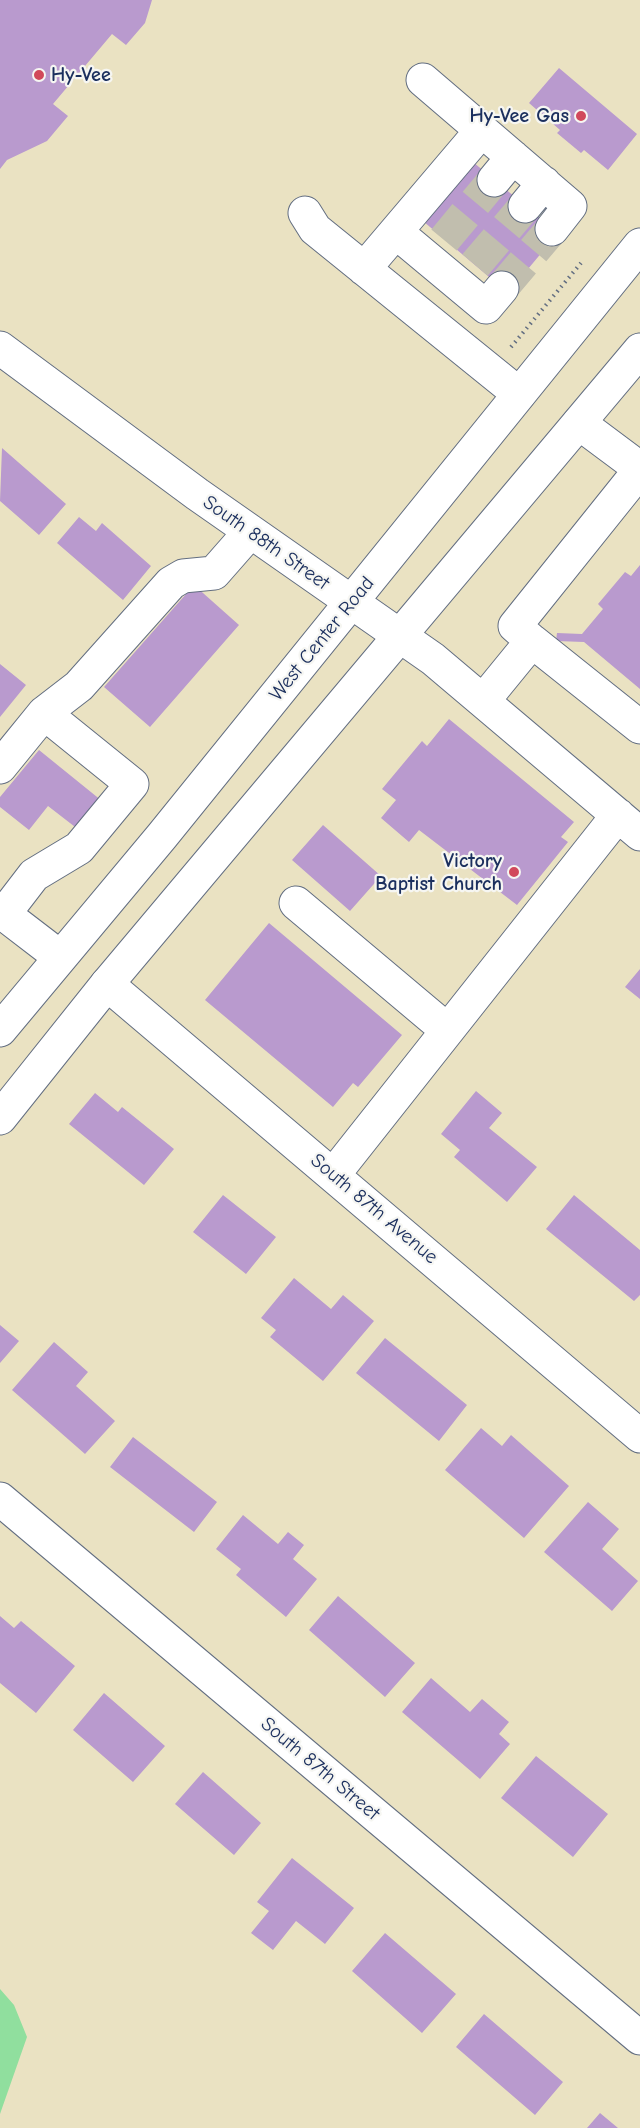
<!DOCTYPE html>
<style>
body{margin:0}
canvas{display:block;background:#eae2c2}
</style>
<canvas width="640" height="2128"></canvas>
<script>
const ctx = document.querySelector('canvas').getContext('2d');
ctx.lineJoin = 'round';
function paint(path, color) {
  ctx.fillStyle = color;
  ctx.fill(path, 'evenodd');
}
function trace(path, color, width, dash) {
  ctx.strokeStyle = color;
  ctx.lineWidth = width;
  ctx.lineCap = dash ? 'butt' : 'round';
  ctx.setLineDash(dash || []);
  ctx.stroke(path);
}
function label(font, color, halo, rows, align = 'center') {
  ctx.font = font + ' "Comic Neue",sans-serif';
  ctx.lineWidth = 4.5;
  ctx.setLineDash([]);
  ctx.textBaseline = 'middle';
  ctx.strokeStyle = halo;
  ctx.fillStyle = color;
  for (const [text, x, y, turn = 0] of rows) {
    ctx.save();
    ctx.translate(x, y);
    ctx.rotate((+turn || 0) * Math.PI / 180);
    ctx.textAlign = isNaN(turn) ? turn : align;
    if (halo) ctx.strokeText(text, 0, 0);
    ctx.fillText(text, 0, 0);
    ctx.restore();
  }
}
paint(new Path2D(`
 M0 1989 14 2005 27 2037 0 2114Z`), '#90df9e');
paint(new Path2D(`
 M0 0H152L145 23 126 45 112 34 53 104 68 116 47 141 7 160 0 169Z
 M559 68 637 134 608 170 584 150 581 153 557 133 560 130 529 103Z
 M467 157 558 233 508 293 417 216Z
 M2 448 66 504 39 535 0 501Z
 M79 517 96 531 102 523 151 566 123 600 57 543Z
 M640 565V689L584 642 556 641 557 633 582 634 603 609 598 604 625 572 631 576Z
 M194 585 239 625 150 727 104 687Z
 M0 664 26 685 0 717Z
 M449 719 574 822 561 837 568 842 517 905 419 830 409 842 381 818 396 800 382 789 422 741 427 746Z
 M39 750 102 801 79 830 48 806 29 830 0 807V797Z
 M323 825 381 876 350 911 292 860Z
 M269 923 402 1035 358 1087 353 1083 333 1107 205 1000Z
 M640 969V999L625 987Z
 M476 1091 502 1113 489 1128 537 1167 507 1202 454 1157 460 1150 441 1134Z
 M95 1093 118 1112 122 1107 174 1149 144 1185 69 1124Z
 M223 1195 276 1237 246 1274 193 1232Z
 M574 1195 640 1250V1295L634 1301 546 1229Z
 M294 1278 331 1309 343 1295 374 1321 323 1381 270 1337 276 1330 261 1318Z
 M0 1325 19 1341 0 1363Z
 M385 1338 467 1405 439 1441 356 1373Z
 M54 1342 88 1372 76 1386 115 1421 85 1454 12 1390Z
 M481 1428 502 1446 511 1435 569 1486 524 1538 445 1470Z
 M133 1437 217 1502 194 1532 110 1467Z
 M588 1502 619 1529 602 1549 638 1581 612 1611 544 1552Z
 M243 1515 278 1544 288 1532 304 1545 293 1559 317 1579 286 1617 236 1575 241 1569 216 1549Z
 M338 1596 415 1663 385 1697 309 1630Z
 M0 1616 14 1628 21 1621 75 1666 36 1713 0 1683Z
 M431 1678 470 1712 482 1699 509 1722 499 1734 510 1744 480 1779 402 1712Z
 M104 1693 165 1746 133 1782 73 1730Z
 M536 1756 608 1814 573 1857 501 1798Z
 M203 1772 261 1823 234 1855 175 1804Z
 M292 1858 354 1908 325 1944 296 1921 273 1950 251 1933 269 1911 257 1902Z
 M385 1933 456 1994 422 2033 352 1971Z
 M484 2014 563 2082 535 2115 456 2047Z
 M600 2113 618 2128H587Z`), '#b99ace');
trace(new Path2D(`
 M444 240 494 180
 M475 265 525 206
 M502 288 552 229`), '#c1beae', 33, [33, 16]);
const minor = new Path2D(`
 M423 80 570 206 552 229
 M494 180 513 157
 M525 206 544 183
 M305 213 315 229 519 394
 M396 232 486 307 502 288
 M364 269 482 130
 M0 348 197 494 433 659 640 834
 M579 423 634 464 640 473
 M532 641 640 727
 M483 701 532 641 515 626 640 470
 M44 713 79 686 171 583 183 576 214 573 250 532
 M0 767 44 713 132 784 79 848 34 875 4 914
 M296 903 447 1030
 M0 911 60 957
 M107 984 640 1436
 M334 1174 618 815
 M0 1499 640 2038`);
const major = new Path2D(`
 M0 1030 162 836 640 245
 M0 1118 107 984 640 350`);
trace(minor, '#636e81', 35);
trace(major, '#636e81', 35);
trace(new Path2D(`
 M511 347 581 263`), '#636e81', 4, [1.5, 4.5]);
trace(minor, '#fff', 33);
trace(major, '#fff', 33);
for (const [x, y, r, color] of [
 [39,75,6,"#d1495b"],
 [581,116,6,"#d1495b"],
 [514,872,6,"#d1495b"]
]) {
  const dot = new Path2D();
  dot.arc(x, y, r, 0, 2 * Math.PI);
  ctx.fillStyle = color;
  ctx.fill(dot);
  trace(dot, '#f6f6f2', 2);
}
label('bold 20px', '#1b2f5e', '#f6f6f2', [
 ["Hy-Vee",51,75,"left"],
 ["Hy-Vee Gas",569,116],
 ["Victory",502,861],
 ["Baptist Church",502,884]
], 'right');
label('20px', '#1b2f5e', '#f6f6f2', [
 ["South 88th Street",266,543,35],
 ["West Center Road",322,639,-51],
 ["South 87th Avenue",374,1209,40],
 ["South 87th Street",320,1769,40]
]);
</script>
